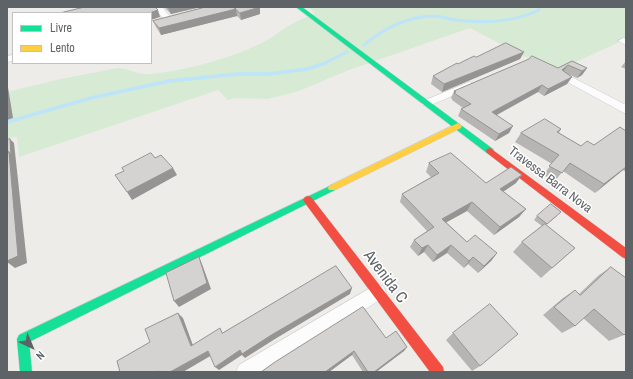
<!DOCTYPE html>
<style>
body{margin:0}
#map{position:relative;width:633px;height:379px;overflow:hidden;background:#eeece9;font-family:"Archivo Narrow",sans-serif}
canvas{display:block}
.frame{position:absolute;inset:0;border:8px solid #5e6367;pointer-events:none}
.legend{position:absolute;left:12px;top:12px;width:140px;height:52px;box-sizing:border-box;background:#fff;border:1px solid #bfc1c2;margin:0;padding:5px 7px;list-style:none;font-size:12px;color:#5e6367}
.legend li{display:flex;align-items:center;gap:8px;height:20px}
.legend b{width:20px;border:1px solid #bfc1c2}
.north{position:absolute;left:12px;top:327px;width:40px;height:40px;-webkit-text-stroke:3px #fff;paint-order:stroke;rotate:136deg;font-size:11px;font-weight:700;line-height:16px;text-align:center;color:#5e6367}
.north::after{content:'';display:block;margin:auto;width:14px;height:18px;background:#5e6367;clip-path:polygon(50% 0,100% 100%,50% 72%,0 100%)}
</style>
<div id="map">
<canvas width="633" height="379"></canvas>
<div class="frame"></div>
<ul class="legend">
<li><b style="height:5px;background:#16e098"></b>Livre</li>
<li><b style="height:5px;background:#ffcf43"></b>Lento</li>
</ul>
<div class="north">N</div>
</div>
<script>
const ctx = document.querySelector('canvas').getContext('2d');
ctx.lineJoin = 'round';
function paint(path, color) {
  ctx.fillStyle = color;
  ctx.fill(path, 'evenodd');
}
function trace(path, color, width, dash) {
  ctx.strokeStyle = color;
  ctx.lineWidth = width;
  ctx.lineCap = dash ? 'butt' : 'round';
  ctx.setLineDash(dash || []);
  ctx.stroke(path);
}
function label(font, color, halo, rows, align = 'center') {
  ctx.font = font + ' "Archivo Narrow",sans-serif';
  ctx.lineWidth = 3;
  ctx.setLineDash([]);
  ctx.textBaseline = 'middle';
  ctx.strokeStyle = halo;
  ctx.fillStyle = color;
  for (const [text, x, y, turn = 0] of rows) {
    ctx.save();
    ctx.translate(x, y);
    ctx.rotate((+turn || 0) * Math.PI / 180);
    ctx.textAlign = isNaN(turn) ? turn : align;
    if (halo) ctx.strokeText(text, 0, 0);
    ctx.fillText(text, 0, 0);
    ctx.restore();
  }
}
paint(new Path2D(`
 M308 7H626V39L554 72 470 28 349 70 299 91 268 99 235 98 228 100 218 90 19 157 17 137 7 138V92L56 80 117 68C129 68 138 75 150 74 184 71 237 57 267 40 275 36 282 29 290 25 298 20 307 17 315 13Z`), '#d7ead4');
trace(new Path2D(`
 M364 45C384 28 407 17 433 16 441 16 448 19 455 20 483 23 513 23 539 10L538 7
 M323 64 347 52`), '#bde4f8', 3);
trace(new Path2D(`
 M7 122 91 98 169 81 238 74H268L307 69 326 63`), '#bde4f8', 3.5);
const street = new Path2D(`
 M154 7H162L172 19 171 21H165Z
 M623 38 626 39V45L618 41Z
 M13 55V61L7 62V56Z
 M564 73 626 105V114L560 78 559 76Z
 M469 82 473 83 474 85 473 87 431 105H423L421 103 423 101Z
 M377 284 383 286 386 292 383 298 264 372H236L239 365Z`);
const fast = new Path2D(`
 M296 7H302L493 149 494 151 493 153H487Z
 M332 185 335 186 336 188 335 190 29 342 32 372H20L17 339 19 335Z`);
const slow = new Path2D(`
 M458 123 462 126 461 128 335 190H329L328 188 329 186Z`);
const jam = new Path2D(`
 M490 148 626 248V259L622 257 487 153 486 151 487 149Z
 M308 196 311 197 443 367 444 372H430L305 203 303 200 305 197Z`);
trace(street, '#cacbcb', 1);
trace(fast, '#c9c9ca', 1);
trace(slow, '#c9c9ca', 1);
trace(jam, '#c9c9ca', 1);
paint(street, '#fcfcfc');
paint(fast, '#16e098');
paint(slow, '#ffcf43');
paint(jam, '#f24e42');
paint(new Path2D(`
 M164 7H201L171 14Z
 M206 7H260V14L241 20 237 16 161 35 156 27 153 21Z
 M524 52 520 59 442 92 431 84 433 76 476 57Z
 M572 61 587 68 582 75 577 78 568 74 572 77 567 84 544 96 538 92 497 115 509 133 495 141 458 116 461 109 463 108 452 100V99L451 98 454 91 558 68Z
 M626 61V69L621 67Z
 M561 129 559 133 581 146 594 145 626 131V172L623 170 595 193 563 171 555 181 543 175 552 164 515 142 521 133Z
 M429 163 486 183H516L503 192 526 209 519 217 494 235 467 211 446 222 467 242 497 253 491 261 478 273 468 264 464 268 447 253 433 262 424 252 418 256 410 247 414 240 427 231 400 202 402 194 431 177 426 172Z
 M537 216H557L546 225 575 248 541 278 513 252 522 242 542 226 534 220Z
 M611 267 624 335 609 341 583 318 575 326 562 333 543 315 563 298 575 290 579 294 599 275Z
 M453 333 480 366 472 371 446 340Z
 M386 338 407 347 404 351 376 372H363L352 355 329 372H261Z`), '#b7b5b4');
paint(new Path2D(`
 M171 7H201L171 14 168 8Z
 M260 7V14L241 20 240 13Z
 M236 9 237 16 161 35 159 28Z
 M158 10 160 17 151 20V13H149Z
 M524 52 520 59 442 92 444 84Z
 M568 65 563 72 562 70Z
 M587 68 582 75 577 78 582 71Z
 M572 77 567 84 544 96 548 89Z
 M7 81 13 118 7 120Z
 M542 85 538 92 489 119 492 112Z
 M513 126 509 133 495 141 499 134Z
 M10 139 14 143 27 263 15 268 7 262 9 152Z
 M626 167V168L623 170 595 193 604 184Z
 M173 168 177 175 132 200 127 192Z
 M522 175 516 183 495 197 500 189Z
 M472 202 467 211 438 227 442 219Z
 M526 209 519 217 494 235 500 227Z
 M428 245 424 252 418 256 422 248Z
 M451 245 447 253 433 262 437 255Z
 M497 253 491 261 478 273 484 266Z
 M199 257 202 264 211 289 179 307 174 301Z
 M473 257 468 264 464 268 469 261Z
 M352 288 350 294 275 339 245 358 242 355 219 370 215 367 240 350 273 334Z
 M178 313 183 318 195 351 191 346Z
 M407 347 404 351 376 372H374Z
 M208 351 212 355 183 372H170Z
 M354 351 352 355 329 372H325Z
 M7 364 8 371H10L11 372H7Z`), '#959492');
const building = new Path2D(`
 M85 7H155L158 10 149 13H60Z
 M206 7H233L236 9 159 28 153 21Z
 M234 7H260L240 13Z
 M506 43 524 52 444 84 433 76 457 63 458 64 474 56 476 57Z
 M532 56 558 68 572 61 587 68 582 71 568 65 562 70 572 77 548 89 542 85 492 112 513 126 499 134 461 109 471 104 454 93 456 92 454 91 529 59Z
 M545 119 561 129 557 132 581 146 587 141 594 145 620 127 626 131V167L604 184 570 163 562 173 549 166 559 155 521 133Z
 M10 139 11 155 9 152 7 153V140Z
 M9 152 18 256 7 261V153Z
 M151 153 155 158 161 155 173 168 127 192 115 175 124 171 122 168Z
 M451 153 486 183 511 167 522 175 500 189 526 209 500 227 472 202 442 219 467 242 475 235 497 253 484 266 473 257 469 261 451 245 437 255 428 245 422 248 414 240 434 227 402 194 439 173 429 163Z
 M551 204 561 212 547 224 537 216Z
 M545 224 575 248 552 268 522 242Z
 M199 257 207 283 174 301 166 273Z
 M336 266 352 288 273 334 242 354 240 350 215 367 208 351 170 372H159V371L157 372H120L117 361 150 342 145 329 178 313 191 346 220 328 222 333Z
 M611 267 626 278V333L624 335 594 309 575 326 554 307 575 290 580 295Z
 M490 304 518 334 480 366 453 333Z
 M363 307 386 338 396 331 407 347 374 372H368L354 351 325 372H261L275 362Z`);
paint(building, '#d5d3d1');
trace(building, '#959492', 1);
label('13px', '#5e6367', '#fff', [
 ["Travessa Barra Nova",550,180,37]
]);
label('16px', '#5e6367', '#fff', [
 ["Avenida C",385,277,53]
]);
</script>
